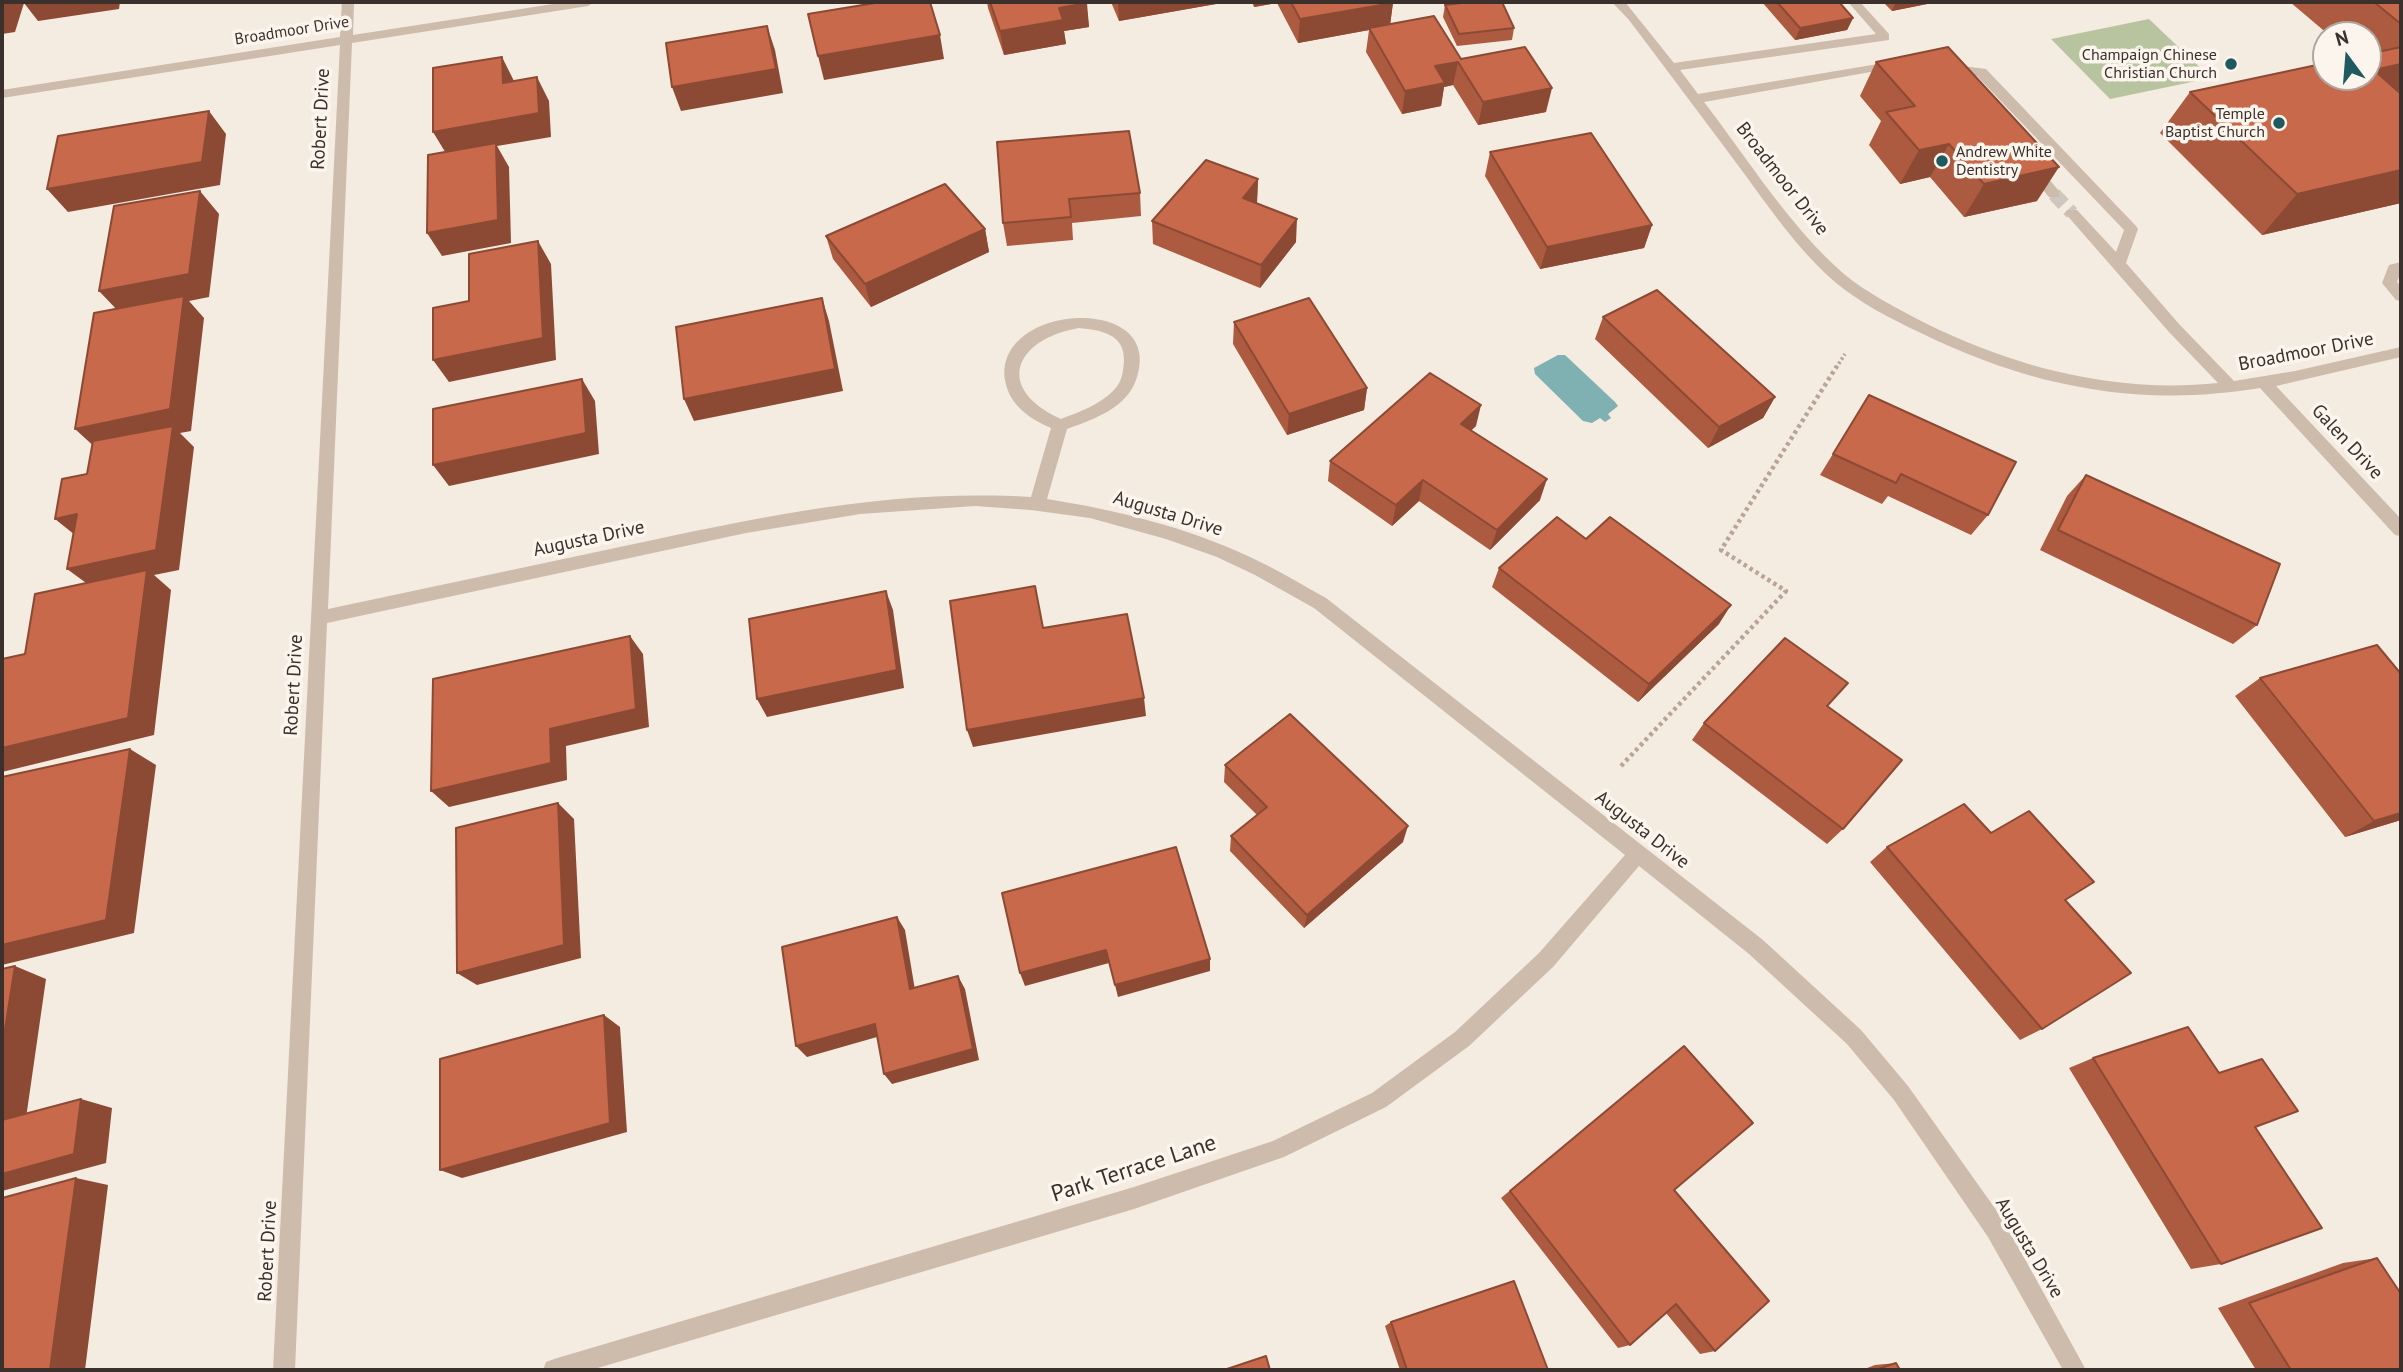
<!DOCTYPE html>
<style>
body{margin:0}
#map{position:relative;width:2403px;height:1372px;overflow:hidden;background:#f4ebe1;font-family:"PT Sans",sans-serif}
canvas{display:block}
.frame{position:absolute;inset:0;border:4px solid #3b302b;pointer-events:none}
.north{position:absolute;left:2312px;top:21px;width:70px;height:70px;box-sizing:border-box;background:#fbf5ee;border:2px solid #aea6a0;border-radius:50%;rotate:344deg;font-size:19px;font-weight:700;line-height:28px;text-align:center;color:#3b302b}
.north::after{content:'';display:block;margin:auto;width:24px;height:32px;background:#1f5a5e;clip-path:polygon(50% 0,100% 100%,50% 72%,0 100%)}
</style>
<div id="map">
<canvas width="2403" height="1372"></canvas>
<div class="frame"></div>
<div class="north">N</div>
</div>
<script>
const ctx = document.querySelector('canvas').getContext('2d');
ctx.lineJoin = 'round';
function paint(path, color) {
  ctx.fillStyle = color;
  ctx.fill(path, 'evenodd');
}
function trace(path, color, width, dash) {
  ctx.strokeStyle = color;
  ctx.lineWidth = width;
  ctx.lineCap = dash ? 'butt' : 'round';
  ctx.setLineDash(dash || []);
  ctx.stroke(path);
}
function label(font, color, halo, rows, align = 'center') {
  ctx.font = font + ' "PT Sans",sans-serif';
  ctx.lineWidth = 7;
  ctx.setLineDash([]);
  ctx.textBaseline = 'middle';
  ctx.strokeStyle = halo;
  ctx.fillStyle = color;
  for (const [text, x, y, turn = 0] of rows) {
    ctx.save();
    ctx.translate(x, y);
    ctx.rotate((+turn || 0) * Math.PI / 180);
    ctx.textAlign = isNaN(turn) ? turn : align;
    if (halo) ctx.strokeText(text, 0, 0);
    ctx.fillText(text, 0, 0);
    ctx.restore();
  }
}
paint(new Path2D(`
 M2149 19 2211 78 2110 99 2051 39Z`), '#b8c4a0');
paint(new Path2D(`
 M1558 355H1565L1615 402 1618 406 1608 414 1611 418 1605 422 1600 418 1592 423 1583 421 1535 374 1534 368Z`), '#7fb0b2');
trace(new Path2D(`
 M2054 194 2072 213`), '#cfc6bd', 14, [14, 7]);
trace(new Path2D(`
 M1836 368 1845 354`), '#b9a596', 3.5, [2.5, 2.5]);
trace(new Path2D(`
 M1621 766 1786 591 1721 550 1837 366`), '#b9a596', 4.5, [3.5, 3.5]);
paint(new Path2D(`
 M342 2H354L353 35 566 2H594L588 6 352 43 328 609C430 587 532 566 634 544 771 515 890 489 1031 497L1051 428C1030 419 1009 405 1005 380 994 303 1164 293 1137 377 1128 408 1094 419 1067 429L1047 499C1116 510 1186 527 1250 557 1276 569 1301 584 1326 598L1763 940 1861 1030 1908 1086 2004 1221 2086 1370H2063L1988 1237 1894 1100 1847 1044 1749 954 1639 866 1553 967 1469 1046 1386 1107 1284 1157 1134 1209 591 1370H543L546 1362 554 1359 1134 1187 1273 1141 1372 1093 1455 1032 1539 953 1625 855 1314 608 1255 575 1217 557 1166 539 1090 518 1031 510 975 506 860 514 746 533 327 623 295 1370H273L340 45 2 98V90L340 37ZM1079 328C1101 330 1125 334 1124 361 1123 373 1122 382 1113 391 1099 405 1079 412 1061 419 993 388 1015 339 1079 328Z
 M1612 2H1625L1674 63 1876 34 1848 2H1860L1889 34V40L1680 70 1698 94 1902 60V66L1898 67 1704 102C1748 159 1789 226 1844 274 1867 293 1895 307 1921 321 2013 367 2114 394 2218 383L2169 332 2065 213 2067 210H2077L2116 252 2124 230 1977 76 1941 71 1940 68 1946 64 1986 69 2136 226 2138 229 2126 263 2179 324 2234 381 2295 371 2401 347V357L2276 386 2401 519V536L2395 535 2260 388C2139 408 2031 387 1921 333 1891 319 1860 303 1835 282 1797 249 1769 207 1740 168 1703 118 1666 69 1629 20Z
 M2036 163 2041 165 2042 171 2059 191V197H2049L2030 175 2029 168Z
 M2401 262V272L2397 282 2401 287V301L2396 300 2382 283 2389 265Z`), '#cdbbac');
paint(new Path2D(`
 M987 2H1086L1089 27 1064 31 1066 44 1004 55 988 8Z
 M1111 2H1216V4L1119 21Z
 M1252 2H1393L1390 24 1461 59 1546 112 1478 125 1453 85 1444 87 1441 106 1402 114 1366 52 1369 30 1298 43 1277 3 1254 7Z
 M1762 2H1839L1853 18 1847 30 1795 40Z
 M1883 2H1933L1932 3 1892 11Z
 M2290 2H2401V203L2262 235 2160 133 2190 92 2368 77V35H2329Z
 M1445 5 1514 28 1512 40 1457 46 1443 17Z
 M1876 62 2037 201 1964 217 1930 177 1900 184 1869 145 1881 121 1860 96Z
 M997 142 1140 193 1141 216 1072 223 1073 240 1007 246 1003 223Z
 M1490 152 1652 225 1644 248 1540 269 1485 176Z
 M1258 179 1257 203 1296 242 1260 288 1153 244 1152 221Z
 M985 229 989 252 871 307 833 259 826 236Z
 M1603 317 1775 397 1763 418 1708 448 1595 339Z
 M1234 322 1367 388 1364 410 1287 435 1233 344Z
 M1869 395 1988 515 1971 535 1888 496 1882 504 1820 475Z
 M1476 426 1471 430 1540 500 1490 550 1419 501 1392 526 1328 481 1330 461Z
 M2086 475 2257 625 2233 644 2040 550 2067 496Z
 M1586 539 1719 624 1638 702 1492 587 1499 568Z
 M2260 678 2401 820 2345 837 2235 696Z
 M1828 706 1843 829 1827 844 1692 740 1704 723Z
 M1225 765 1403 842 1304 928 1230 851 1231 836 1257 815 1224 782Z
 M1991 833 2065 900 2042 1029 2020 1040 1870 862 1887 847Z
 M1684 1046 1674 1190 1715 1351 1700 1354 1666 1313 1630 1345 1618 1348 1501 1198Z
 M2093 1058 2219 1073 2255 1127 2221 1264 2191 1269 2069 1068Z
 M2377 1258 2401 1370H2256L2218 1308 2343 1263Z
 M1391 1322 1548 1370H1400L1385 1326Z
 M1896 1363 1900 1370H1862L1875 1365Z`), '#ac5a40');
paint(new Path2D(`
 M2 2H120L119 9 38 21 24 3 15 32 2 34Z
 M1118 2H1216V4L1119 21Z
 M1255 2H1277V3L1254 7Z
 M1896 2H1933L1932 3 1892 11Z
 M1087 3 1089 27 1064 31 1066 44 1004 55 1000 31 1059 8Z
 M1393 3 1390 26 1369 28V30L1298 43 1300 19Z
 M1853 18 1847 30 1795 40 1800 28Z
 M767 26 775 50 783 93 681 111 672 87Z
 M940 35 944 59 824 80 818 56Z
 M502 57 514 81 503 83Z
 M1458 62 1453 85 1444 87 1441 106 1402 114 1405 91 1435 66Z
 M2401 64V98L2374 70Z
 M537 77 549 101 551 137 497 146 509 167 511 243 442 256 427 233 447 155 433 132Z
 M1552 88 1546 112 1478 125 1483 102Z
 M209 111 226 134 220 185 68 212 47 189Z
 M1949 144 1930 177 1900 184 1919 150Z
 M2059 167 2037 201 1964 217 1984 184Z
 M2401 170V203L2262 235 2297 194Z
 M1258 179 1257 202 1242 221 1243 198Z
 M200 191 219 214 209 297 189 301 204 318 191 431 180 433 194 447 179 570 154 575 171 590 154 735 2 772V748L93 588 67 569 98 450 75 429 120 313 99 291Z
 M1297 219 1296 242 1260 288 1261 265Z
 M1652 225 1644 248 1540 269 1547 247Z
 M985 229 989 252 871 307 865 284Z
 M538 241 551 264 556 360 449 382 433 360Z
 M822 298 829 321 843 391 694 421 684 399Z
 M582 379 595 401 599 454 449 486 433 465Z
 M1367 388 1364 410 1287 435 1289 414Z
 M1775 397 1763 418 1708 448 1719 427Z
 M1481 405 1476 426 1456 445 1461 424Z
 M1547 479 1540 500 1490 550 1497 530Z
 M1423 480 1419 501 1392 526 1396 505Z
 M77 514 80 539 55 519Z
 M886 591 893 610 904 688 767 717 757 699Z
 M1731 605 1719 624 1638 702 1649 684Z
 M630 636 643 654 649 727 566 746 567 780 449 807 431 791 550 729Z
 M1144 698 1146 716 973 747 967 730Z
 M130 749 156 765 134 933 2 965V945Z
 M558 803 574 819 581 958 477 985 457 973Z
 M2401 813V820L2345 837 2374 821Z
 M1408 826 1403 842 1304 928 1307 915Z
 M897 917 905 930 917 1002 910 989Z
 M1106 950 1109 963 1025 986 1020 973Z
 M1210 959V971L1118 997 1115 985Z
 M15 966 46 979 24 1132 2 1126V1048Z
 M958 976 965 989 979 1060 892 1084 884 1074Z
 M604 1015 620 1027 627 1132 462 1178 440 1170Z
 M875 1024 884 1035 807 1057 796 1046Z
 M81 1099 112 1108 106 1163 2 1191V1174Z
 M76 1178 108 1185 85 1370H50Z`), '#8c4a34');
const building = new Path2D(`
 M881 2H930L940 35 818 56 808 14Z
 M990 2H1086L1087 3 1059 8 1063 20 1000 31Z
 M1291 2H1393V3L1300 19Z
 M1469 2H1502L1514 28 1459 34 1445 5Z
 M1777 2H1839L1853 18 1800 28Z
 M2374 2H2401V24Z
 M1434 16 1461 59 1525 47 1552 88 1483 102 1458 62 1435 66 1445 83 1405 91 1369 28Z
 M767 26 776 69 672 87 666 43Z
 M1948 47 2059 167 1984 184 1949 144 1919 150 1886 112 1915 106 1876 62Z
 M2401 47V64L2374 70 2401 94V170L2297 194 2190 92 2326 63V77H2368V54Z
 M502 57 503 83 537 77 539 113 433 132V68Z
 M209 111 202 162 47 189 58 136Z
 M1129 131 1140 193 1069 199 1071 217 1003 223 997 142Z
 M1591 133 1652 225 1547 247 1490 152Z
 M496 143 498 220 427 233 428 155Z
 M1206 160 1258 179 1243 198 1297 219 1261 265 1152 221Z
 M945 184 985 229 865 284 826 236Z
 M200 191 189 274 99 291 114 206Z
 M538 241 543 338 433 360V308L469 301V254Z
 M1657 290 1775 397 1719 427 1603 317Z
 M184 296 170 409 75 429 94 313Z
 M822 298 835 369 684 399 676 327Z
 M1309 298 1367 388 1289 414 1234 322Z
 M1430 373 1481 405 1461 424 1547 479 1497 530 1423 480 1396 505 1330 461Z
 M582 379 586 433 433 465V409Z
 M1869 395 2016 462 1988 515 1901 474 1896 483 1833 454Z
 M173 426 156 550 67 569 77 514 55 519 62 479 87 474 93 441Z
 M2086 475 2280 564 2257 625 2058 530Z
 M1557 517 1586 539 1610 517 1731 605 1649 684 1499 568Z
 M147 570 128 718 2 748V659L25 654 35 594Z
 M1035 586 1043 628 1127 614 1144 698 967 730 950 601Z
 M886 591 897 670 757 699 749 619Z
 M630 636 636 709 550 729 551 763 431 791 433 679Z
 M1785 638 1848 683 1827 706 1902 760 1843 829 1704 723Z
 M2377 645 2401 674V813L2374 821 2260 678Z
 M1290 714 1408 826 1307 915 1231 836 1267 807 1225 765Z
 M130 749 106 920 2 945V777Z
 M558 803 564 945 457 973 456 828Z
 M1964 804 1991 833 2029 811 2094 882 2065 900 2131 973 2042 1029 1887 847Z
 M1176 847 1210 959 1115 985 1106 950 1020 973 1002 893Z
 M897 917 910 989 958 976 973 1049 884 1074 875 1024 796 1046 782 947Z
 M15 966 2 1048V969Z
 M604 1015 610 1123 440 1170V1059Z
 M2188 1027 2219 1073 2262 1059 2298 1111 2255 1127 2322 1228 2221 1264 2093 1058Z
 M1684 1046 1753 1123 1674 1190 1769 1301 1715 1351 1676 1304 1630 1345 1510 1191Z
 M81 1099 74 1154 2 1174V1120Z
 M76 1178 50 1370H2V1198Z
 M2377 1258 2401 1294V1370H2291L2249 1303Z
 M1514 1281 1548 1370H1407L1391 1322Z
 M1266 1356 1270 1370H1224Z
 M1896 1363 1900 1370H1875Z`);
paint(building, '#c8694b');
trace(building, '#8c4a34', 2);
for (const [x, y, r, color] of [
 [2231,64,7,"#1f5a5e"],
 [2279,123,7,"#1f5a5e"],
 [1942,161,7,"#1f5a5e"]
]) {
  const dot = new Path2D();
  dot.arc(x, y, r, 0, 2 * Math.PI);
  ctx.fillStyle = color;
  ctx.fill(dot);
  trace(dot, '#fbf5ee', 2.5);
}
label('16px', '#3b302b', '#fbf5ee', [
 ["Broadmoor Drive",292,31,-9]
]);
label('16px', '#3b302b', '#fbf5ee', [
 ["Champaign Chinese",2217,55],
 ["Christian Church",2217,73],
 ["Temple",2265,114],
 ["Baptist Church",2265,132],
 ["Andrew White",1956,152,"left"],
 ["Dentistry",1956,170,"left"]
], 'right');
label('19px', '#3b302b', '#fbf5ee', [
 ["Robert Drive",321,119,-87],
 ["Broadmoor Drive",1782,179,52],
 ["Broadmoor Drive",2306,352,-11],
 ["Galen Drive",2347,442,47],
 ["Augusta Drive",1168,514,17],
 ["Augusta Drive",589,539,-12],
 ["Robert Drive",294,685,-87],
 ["Augusta Drive",1642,830,38],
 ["Augusta Drive",2029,1248,59],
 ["Robert Drive",268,1251,-87]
]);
label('23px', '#3b302b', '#fbf5ee', [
 ["Park Terrace Lane",1134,1169,-18]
]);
</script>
